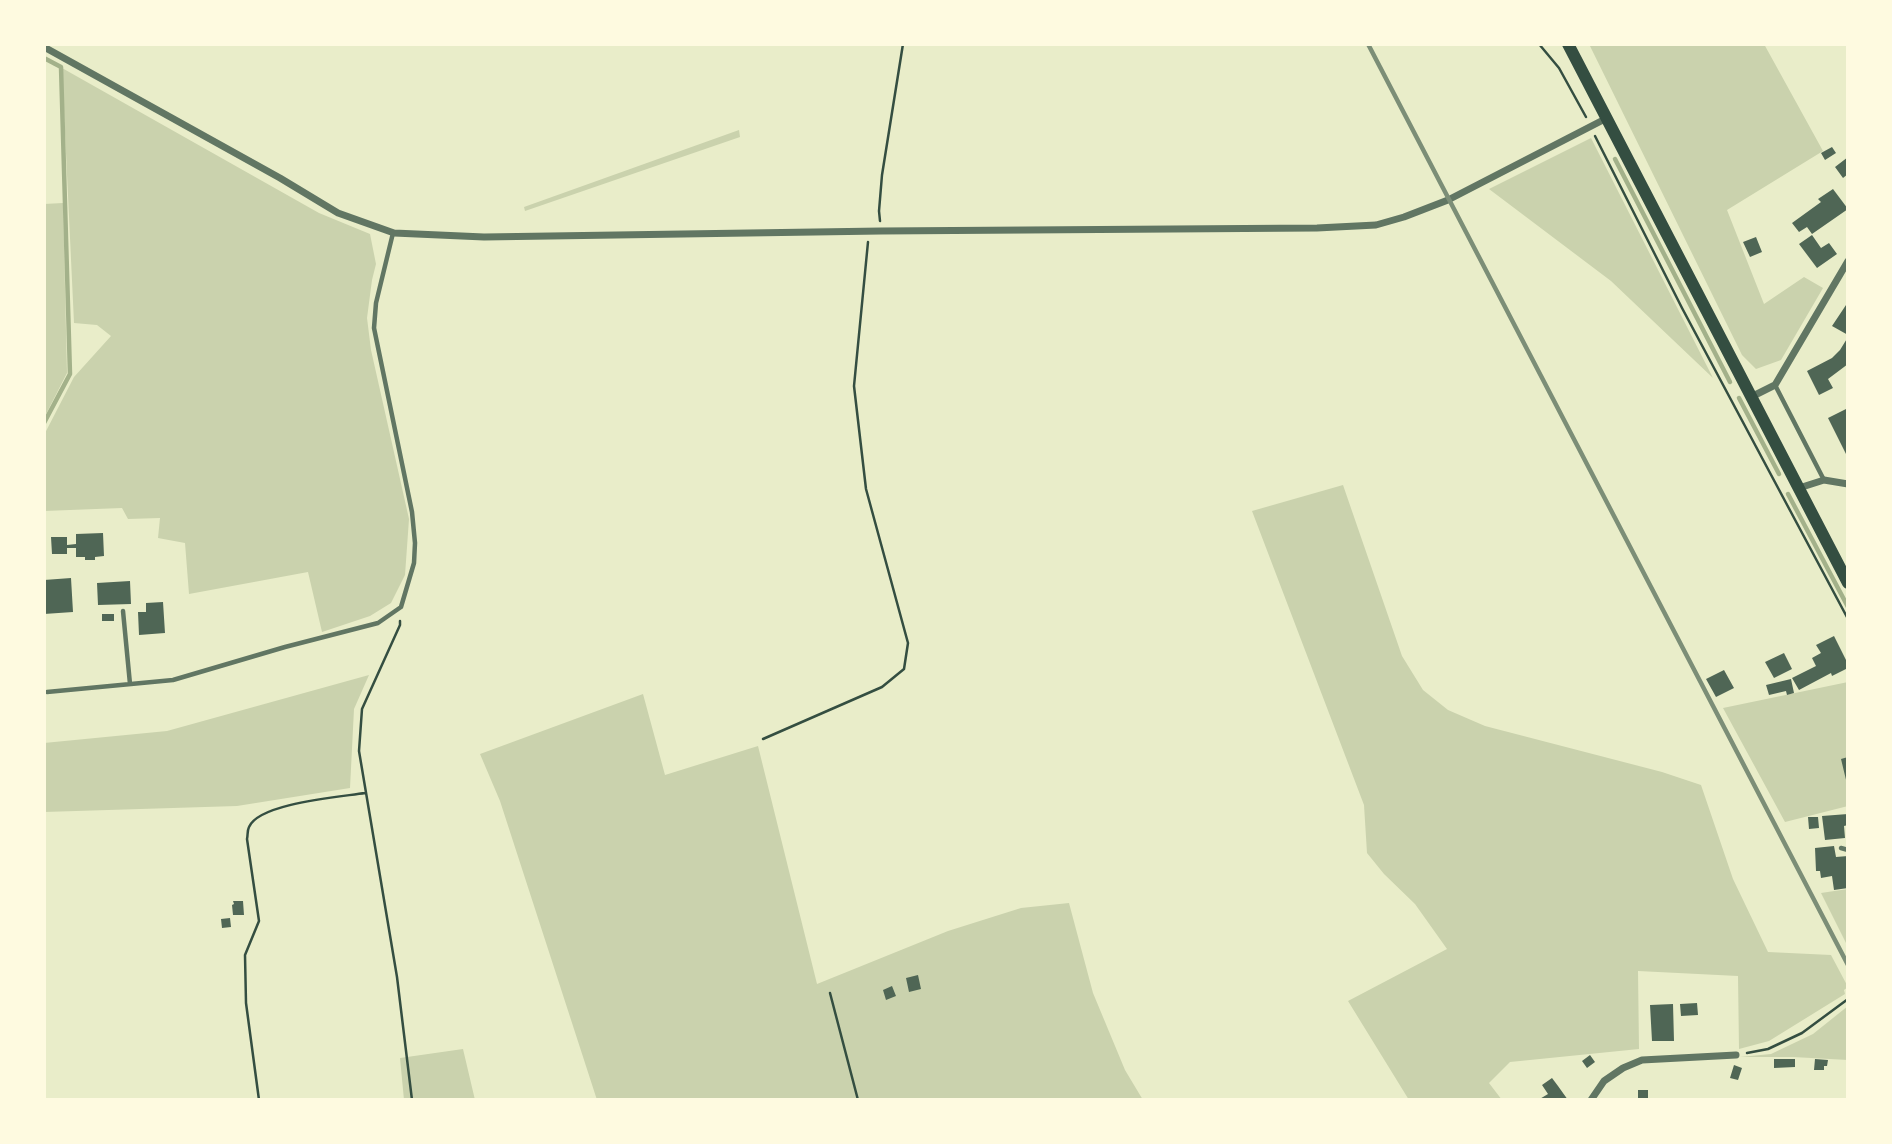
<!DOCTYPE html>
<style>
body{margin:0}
#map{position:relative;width:1892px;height:1144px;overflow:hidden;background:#e9edc9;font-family:"Public Sans",sans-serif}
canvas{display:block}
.frame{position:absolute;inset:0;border:46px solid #fefae0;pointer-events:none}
</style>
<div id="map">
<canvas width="1892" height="1144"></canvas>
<div class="frame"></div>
</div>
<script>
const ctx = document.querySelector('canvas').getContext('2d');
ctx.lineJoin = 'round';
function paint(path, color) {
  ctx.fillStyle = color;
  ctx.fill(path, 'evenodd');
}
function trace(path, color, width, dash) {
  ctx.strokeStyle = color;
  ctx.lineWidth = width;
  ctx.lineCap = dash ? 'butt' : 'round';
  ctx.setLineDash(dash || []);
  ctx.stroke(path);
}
paint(new Path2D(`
 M1589 44H1764L1823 151 1727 210 1764 304 1804 277 1823 288 1781 360 1756 369 1742 355Z
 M62 68 319 213 370 234 376 264 372 280 367 318 371 350 409 519 405 575 391 603 370 616 322 632 308 572 189 594 185 543 158 538 160 518 128 519 122 508 44 511V435L74 377 111 336 97 325 74 323Z
 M739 130 740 137 525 211 524 207Z
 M1591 138 1713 378 1611 281 1489 189Z
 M63 203 67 373 44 418V204Z
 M1343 485 1402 656 1423 690 1448 710 1485 726 1662 772 1701 785 1733 879 1768 952 1831 955 1848 987 1844 990 1845 994 1769 1041 1739 1049 1738 976 1638 971 1639 1049 1510 1062 1489 1083 1502 1100H1409L1348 1001 1447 949 1415 904 1384 874 1367 853 1364 805 1252 511Z
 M369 675 354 709 350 788 237 806 44 812V743L167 731Z
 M1848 682V806L1785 822 1723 708Z
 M643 694 665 775 758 746 817 984 948 931 1021 908 1069 903 1093 993 1125 1070 1143 1100H597L500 801 480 754Z
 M1848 889V947L1821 893Z
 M1848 1006V1060L1793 1057H1740L1771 1054 1813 1034Z
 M463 1049 475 1100H404L400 1058Z`), '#cad2ad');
trace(new Path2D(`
 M44 58 61 67 70 374 44 423
 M1615 159 1730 382
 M1739 398 1779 474
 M1788 494 1848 607`), '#a3b18a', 4.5);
paint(new Path2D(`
 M1832 147 1836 153 1825 160 1821 153Z
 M1848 157V174L1843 178 1835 167Z
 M1833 189 1848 209 1812 234 1807 227 1799 232 1792 223 1821 202 1818 199Z
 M1812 235 1821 248 1829 243 1837 254 1817 268 1799 244Z
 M1756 237 1762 252 1750 257 1743 242Z
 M1848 302V335L1832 326Z
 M1848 337V364L1828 379 1833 388 1819 395 1807 371 1832 358 1840 350Z
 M1848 408V458L1828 418Z
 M103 533 104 556 95 557V560H85V557H76V548H67V554H52L51 537H67V545L76 544V534Z
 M71 578 73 612 44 614V580Z
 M130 581 131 604 98 605 97 583Z
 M163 602 165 633 139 635 138 612H146V603Z
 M102 614H114V621H102Z
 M1834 636 1848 664V668L1832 676 1831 673 1799 690 1792 678 1816 666 1812 658 1821 653 1816 645Z
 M1784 653 1792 669 1774 678 1765 662Z
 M1724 670 1734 688 1716 697 1706 679Z
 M1791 679 1794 693 1787 695 1786 691 1769 695 1766 685Z
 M1848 757V784H1847L1841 759Z
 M1848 814V825L1844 826 1845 838 1825 840 1822 816Z
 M1808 817H1818L1819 828 1809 829Z
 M1834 846 1836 857 1848 856V888L1834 890 1832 876 1821 878 1820 871H1816L1815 848Z
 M233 901H243L244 915H233L232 905 234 904Z
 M230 918 231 927 222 928 221 919Z
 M918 975 921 989 909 992 906 978Z
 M892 986 896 996 886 1000 883 990Z
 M1697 1003 1698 1015 1681 1016 1680 1004Z
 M1673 1004 1674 1041H1652L1650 1005Z
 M1590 1055 1595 1062 1587 1068 1582 1061Z
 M1774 1059H1795V1067L1774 1068Z
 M1815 1059 1828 1060 1827 1066H1824V1070H1814Z
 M1734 1065 1742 1068 1738 1080 1730 1078Z
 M1552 1078 1558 1086 1568 1100H1538L1548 1094 1542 1085Z
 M1638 1090H1648V1100H1638Z`), '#4f6655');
trace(new Path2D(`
 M1539 44 1559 68 1586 117
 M1595 136 1682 308 1848 619
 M880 221 879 211 882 175 903 44
 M400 621V625L362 709 359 751 397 977 412 1100
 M763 739 882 687 904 669 908 643 866 489 854 386 868 242
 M830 993 858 1100
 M1747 1053 1768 1049 1802 1033 1848 999
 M259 1100 246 1003 245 955 259 921 247 839C248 835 247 831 249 827 259 803 340 797 365 793`), '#344e41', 2.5);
trace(new Path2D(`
 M1775 385 1824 480
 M123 611 130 684
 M47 692 173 680 285 647 378 623 401 607 414 563 415 543 412 512 374 328 376 303 393 233
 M1841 848 1848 850`), '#617663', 4.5);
trace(new Path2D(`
 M44 47 280 178 338 213 394 233 484 237 881 231 1317 228 1376 225 1404 217 1448 200 1607 118
 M1751 397 1775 385 1848 261
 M1799 488 1824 480 1848 484
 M1591 1100 1604 1081 1623 1068 1642 1060 1736 1055`), '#617663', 7);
trace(new Path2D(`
 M1568 44 1848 583`), '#344e41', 12);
trace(new Path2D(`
 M1368 44 1848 965`), '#7c8e77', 4.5);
</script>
